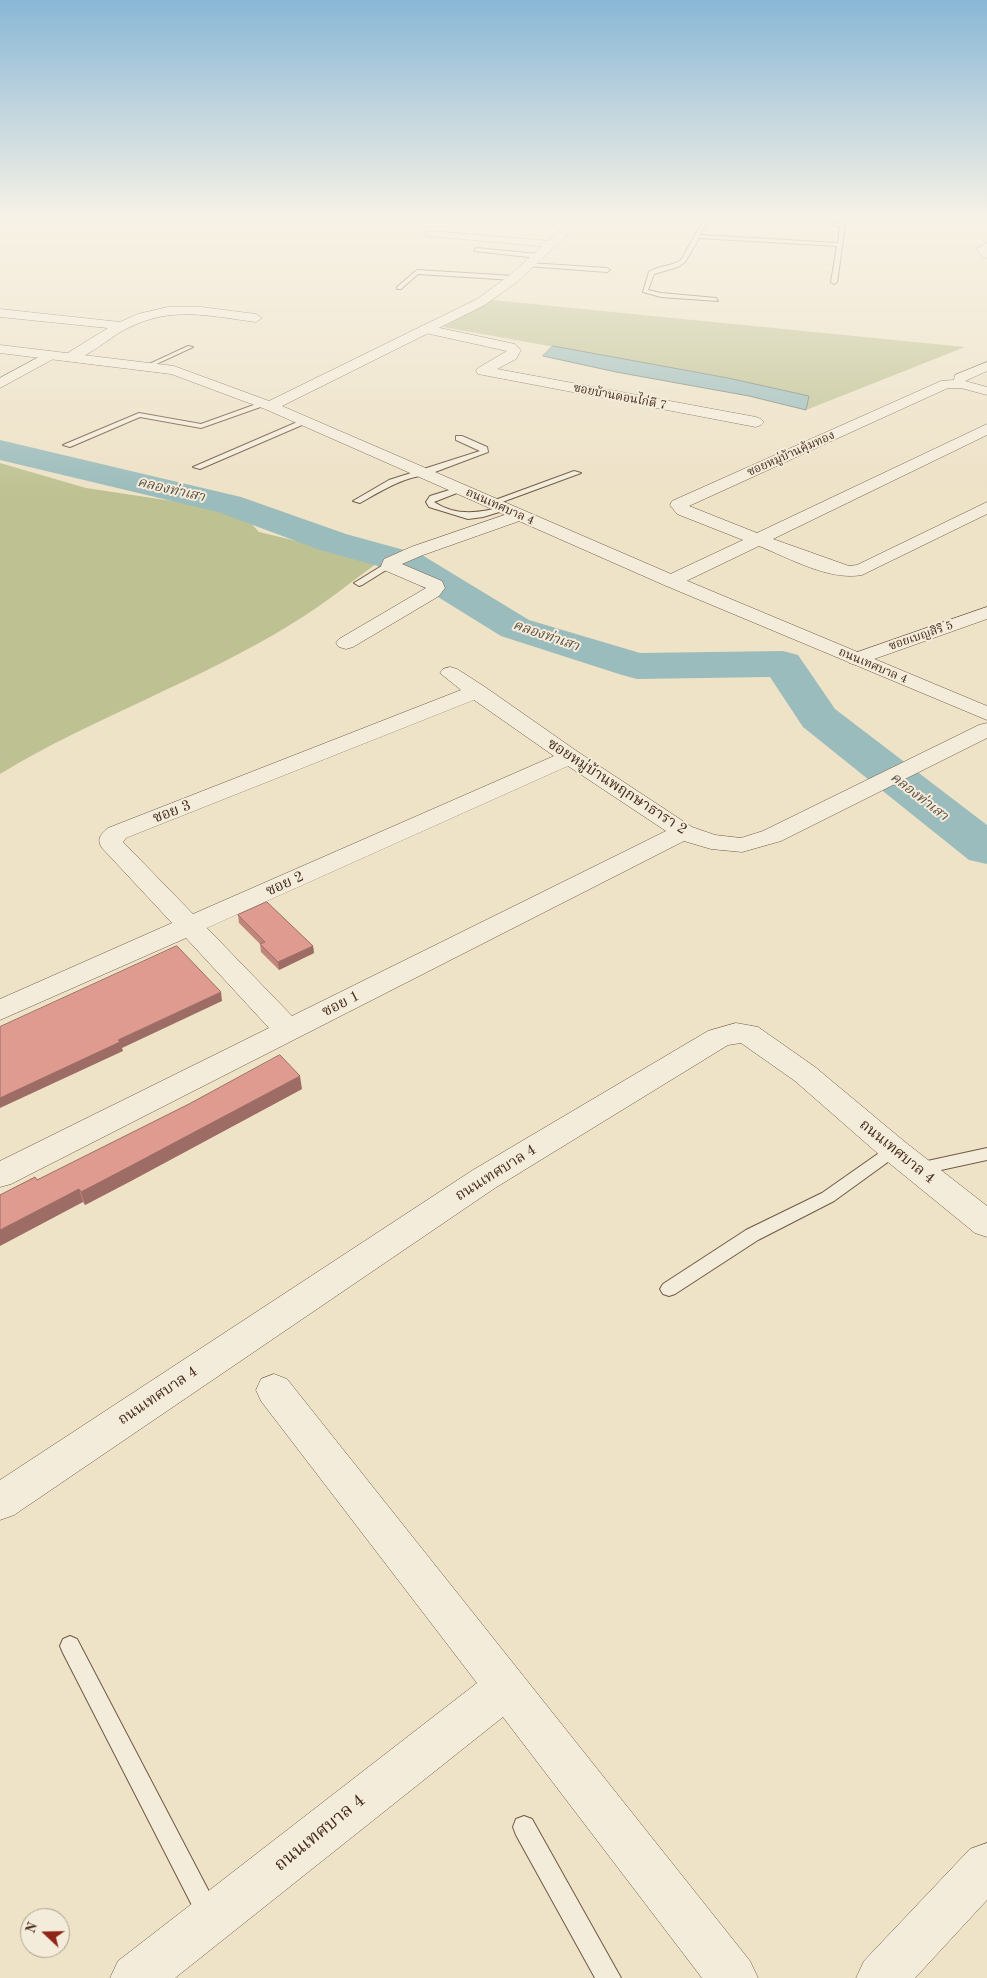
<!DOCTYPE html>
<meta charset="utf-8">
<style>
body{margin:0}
#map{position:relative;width:987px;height:1978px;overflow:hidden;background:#eee2c7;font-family:"Old Standard TT",serif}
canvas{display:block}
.north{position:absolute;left:20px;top:1908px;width:50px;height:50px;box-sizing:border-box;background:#f4ecdb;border:1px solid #ae9f8d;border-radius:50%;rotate:291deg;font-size:14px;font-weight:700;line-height:20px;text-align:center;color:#462b19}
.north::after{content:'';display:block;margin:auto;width:18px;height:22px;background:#8f2418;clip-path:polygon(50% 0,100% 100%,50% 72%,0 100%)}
</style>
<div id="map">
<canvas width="987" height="1978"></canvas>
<div class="north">N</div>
</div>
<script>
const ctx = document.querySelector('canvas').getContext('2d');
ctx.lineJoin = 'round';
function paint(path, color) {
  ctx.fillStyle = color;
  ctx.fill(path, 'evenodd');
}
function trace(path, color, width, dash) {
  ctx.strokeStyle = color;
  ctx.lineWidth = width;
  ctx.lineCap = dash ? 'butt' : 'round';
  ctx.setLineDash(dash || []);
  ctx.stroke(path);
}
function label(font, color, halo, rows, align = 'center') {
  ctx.font = font + ' "Old Standard TT","Noto Serif Thai",serif';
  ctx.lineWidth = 4;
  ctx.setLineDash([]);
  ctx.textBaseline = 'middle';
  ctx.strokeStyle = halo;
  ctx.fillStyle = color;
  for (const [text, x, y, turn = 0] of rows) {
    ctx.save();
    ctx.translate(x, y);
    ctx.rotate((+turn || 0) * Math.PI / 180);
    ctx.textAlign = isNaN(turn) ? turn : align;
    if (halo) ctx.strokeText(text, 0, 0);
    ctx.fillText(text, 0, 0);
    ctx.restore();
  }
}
paint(new Path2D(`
 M492 300 965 347 806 410 809 396 728 378 443 327Z
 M0 463 86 488 199 505 247 519 259 532 380 561C351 582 323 605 293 623 200 681 94 717 0 774Z`), '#bec292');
const water = new Path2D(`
 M553 346 728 378 809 396 806 410 749 396 616 372 543 356Z`);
paint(water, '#9bbcbc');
trace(water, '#79827b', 1);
paint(new Path2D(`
 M0 440 241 497 346 534 422 555 529 620 640 653 783 651 798 655 835 709 987 825V864L969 860 803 727 770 677 637 679 622 675 501 636 396 571 320 550 218 512 0 460Z`), '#9bbcbc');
const service = new Path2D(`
 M706 216H711L700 235 838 243 840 228 823 221 793 216 824 218 845 226 837 282 834 284 831 282 837 246 699 238 685 262 678 267 654 274 648 290 661 293 716 298 718 301 661 297 643 292 649 272C659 265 671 267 681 260Z
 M476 248 538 254 541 256 538 258 474 251Z
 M529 263 607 268 610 270 607 272 527 266Z
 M417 270 514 276 517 278 514 280 418 274 401 289H397V287Z
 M188 346 193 347 150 367 145 366Z
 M262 402 269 404 201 428 140 417 70 447 63 445 139 413 201 424Z
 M302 420 309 422 200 469 193 467Z
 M456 436H462L487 447 488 452 427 475C403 477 381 491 360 503L353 501 389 480 480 451 456 440Z
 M574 471 581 473 494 505 487 503Z
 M459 487 463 489 462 491 434 502C457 517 480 513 505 506L509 509 483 517 468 519 429 507 426 502 430 496Z
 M388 562 391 563V567L362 585 359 586 354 583Z
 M894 1144 899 1146 902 1150 899 1154 834 1201 758 1240 675 1294 669 1296 663 1294 660 1289 663 1284 746 1230 822 1193 889 1146Z
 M987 1148V1160L918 1175 912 1173 910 1169 912 1165 918 1163Z
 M70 1636 77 1639 216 1905 220 1913 216 1921 208 1925 200 1921 63 1653 60 1646 63 1639Z
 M524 1816 532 1819 621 1978H595L516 1835 513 1827 516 1819Z`);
const minor = new Path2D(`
 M431 231 551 241 557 244 551 247 427 236 426 234Z
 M987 243V258L983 257 976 249Z
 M168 307H201L256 314 262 318 256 322C207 316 171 305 124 330 108 339 88 357 71 361L64 357 66 354 108 328 0 317V309L120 322 138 314Z
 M426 325 510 343 515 344 521 350 516 359 497 369 756 417 761 419 764 422 761 425 756 427 478 374 476 371 478 368 507 351 421 332 419 329Z
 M50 351 57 355 55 358 0 388V378Z
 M987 362V371L965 381 987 387V395L961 388H948L689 506 757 533 987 424V435L773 539 849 566 857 565 987 502V514L862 575C829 581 789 558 759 546L678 585 671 587 664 585 662 581 664 577 743 540 677 514 670 505 672 501 941 381 954 380 955 375Z
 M519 510 525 511 528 515 525 519 423 555 402 564 442 581 445 588 439 596 353 647 346 649 339 647 336 643 339 639 426 588 384 570 381 566 384 559 411 547Z
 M987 607V619L863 663 856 665 849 663 846 659 849 655Z
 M450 667 457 669 485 687 578 752 692 827 715 835 741 838 763 831 979 725 987 723V738L781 841 742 852 711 849 684 841 11 1184 0 1187V1161L269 1028 186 938 0 1020V999L172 923 102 848C96 839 101 834 108 828L461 690 440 673 443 669ZM474 700 554 756 193 914 123 842 126 838ZM568 766 666 831 292 1016 207 928Z
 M736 1023 758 1027 815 1067 905 1142 987 1206V1237L975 1233 883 1158 795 1081 741 1043 728 1045 495 1188 14 1515 0 1520V1480L473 1170 708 1031Z
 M274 1374 287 1379 750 1961 758 1978H702L503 1717 175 1978H110L118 1961 477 1683 261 1401 256 1390 261 1379Z
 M987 1843V1900L915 1978H856L864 1961 970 1849Z`);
const tertiary = new Path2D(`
 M576 216H587L518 281 485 305 282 406 678 577 987 706V720L664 585 265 409 171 374 0 353V345L174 366 269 401 477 299 510 275Z`);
trace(service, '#705944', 2);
trace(minor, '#705944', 1);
trace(tertiary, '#705944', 1);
paint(service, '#f4ecdb');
paint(minor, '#f4ecdb');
paint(tertiary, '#f4ecdb');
paint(new Path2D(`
 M238 915 313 946 314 953 279 970 261 952 260 944 239 923Z
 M302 1089 129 1182 85 1205 83 1202 37 1180Z`), '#c0857c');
paint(new Path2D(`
 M313 946 314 953 279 970 278 962Z
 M221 992 222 1001 122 1048 123 1051 0 1108V1098L118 1040Z
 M300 1076 302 1089 129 1182 85 1205 81 1192Z
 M79 1189 83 1202 0 1246V1230Z`), '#9c6c65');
const building = new Path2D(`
 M267 902 313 946 278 962 260 944 265 942 238 915Z
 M177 946 221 992 118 1040 120 1042 0 1098V1027Z
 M280 1055 300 1076 125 1169 81 1192 79 1189 0 1230V1195L35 1177 37 1180 189 1104Z`);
paint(building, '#df9b90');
trace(building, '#9c6c65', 1);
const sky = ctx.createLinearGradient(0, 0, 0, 493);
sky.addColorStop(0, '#89b7d6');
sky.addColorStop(0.44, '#f7f2e6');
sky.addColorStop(1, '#f7f2e600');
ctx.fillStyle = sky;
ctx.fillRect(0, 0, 987, 493);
label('12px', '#462b19', '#f4ecdb', [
 ["ซอยบ้านดอนไก่ดี 7",620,397,11],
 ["ซอยหมู่บ้านคุ้มทอง",791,454,-24],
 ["ถนนเทศบาล 4",500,507,24],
 ["ซอยเบญสิริ 5",921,636,-19],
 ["ถนนเทศบาล 4",873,666,23]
]);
label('italic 14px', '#5b4f42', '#f4ecdb', [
 ["คลองท่าเสา",171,490,13],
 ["คลองท่าเสา",546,636,19],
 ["คลองท่าเสา",919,797,38]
]);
label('15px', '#462b19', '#f4ecdb', [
 ["ซอยหมู่บ้านพฤกษาธารา 2",617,787,33],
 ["ซอย 3",172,812,-21],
 ["ซอย 2",285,884,-24],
 ["ซอย 1",341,1004,-27],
 ["ถนนเทศบาล 4",897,1152,39],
 ["ถนนเทศบาล 4",496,1173,-32],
 ["ถนนเทศบาล 4",158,1396,-34]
]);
label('18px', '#462b19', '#f4ecdb', [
 ["ถนนเทศบาล 4",320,1833,-39]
]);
</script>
